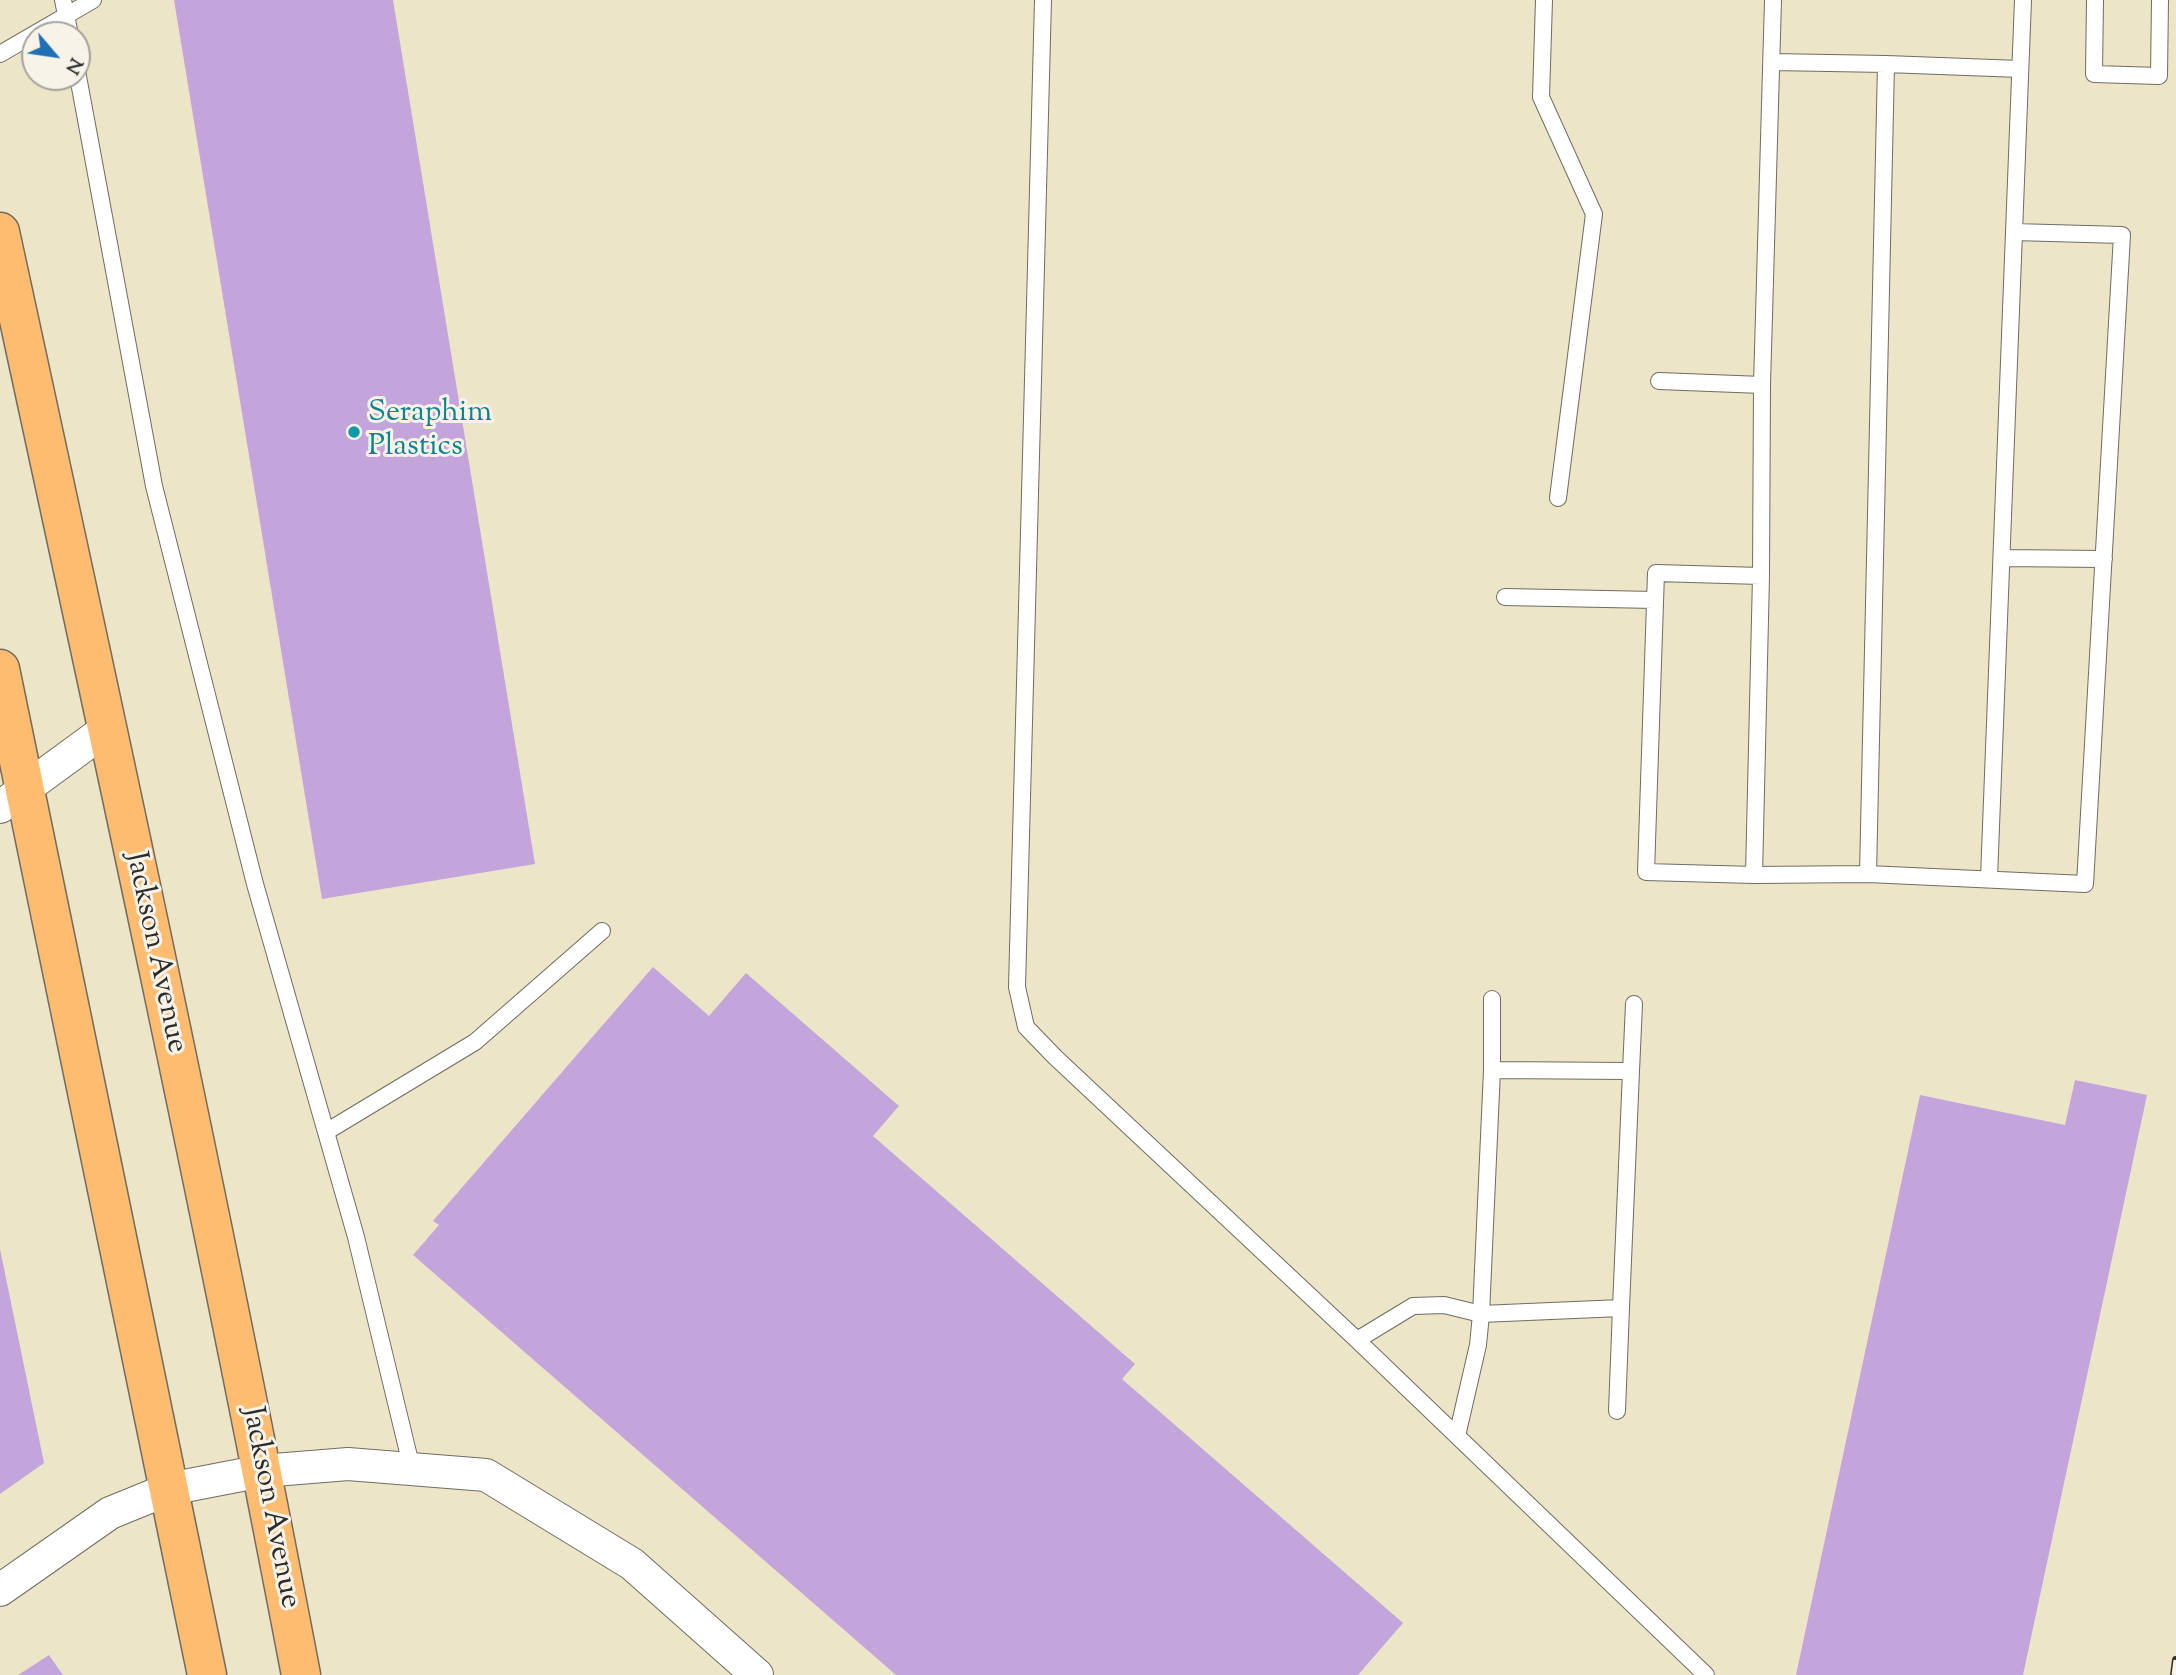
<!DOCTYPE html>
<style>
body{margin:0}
#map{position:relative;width:2176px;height:1675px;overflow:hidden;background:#ede5c8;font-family:"Sorts Mill Goudy",serif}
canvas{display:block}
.north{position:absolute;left:21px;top:21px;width:70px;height:70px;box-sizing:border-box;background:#f7f3e8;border:2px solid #a5a39c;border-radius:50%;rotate:119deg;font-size:19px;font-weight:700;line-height:28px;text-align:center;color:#2b2b2b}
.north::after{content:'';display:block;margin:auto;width:24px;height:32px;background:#1f6fb2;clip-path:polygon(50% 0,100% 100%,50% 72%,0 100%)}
</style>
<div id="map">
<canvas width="2176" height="1675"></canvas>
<div class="north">N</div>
</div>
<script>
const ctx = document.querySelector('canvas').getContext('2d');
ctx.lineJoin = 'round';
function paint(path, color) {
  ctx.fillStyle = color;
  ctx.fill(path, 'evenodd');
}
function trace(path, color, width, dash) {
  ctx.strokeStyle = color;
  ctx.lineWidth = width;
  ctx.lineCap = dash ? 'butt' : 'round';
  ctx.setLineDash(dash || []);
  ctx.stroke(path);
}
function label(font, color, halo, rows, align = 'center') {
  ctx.font = font + ' "Sorts Mill Goudy",serif';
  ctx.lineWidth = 6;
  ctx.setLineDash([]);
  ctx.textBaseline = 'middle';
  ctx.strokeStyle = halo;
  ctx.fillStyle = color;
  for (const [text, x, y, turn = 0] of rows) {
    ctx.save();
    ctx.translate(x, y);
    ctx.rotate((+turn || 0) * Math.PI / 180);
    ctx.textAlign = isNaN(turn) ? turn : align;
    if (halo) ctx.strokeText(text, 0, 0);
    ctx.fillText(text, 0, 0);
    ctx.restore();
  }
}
paint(new Path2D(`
 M174 0H393L535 864 322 899Z
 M653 967 709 1016 746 973 899 1106 873 1136 1135 1364 1122 1379 1403 1623 1358 1675H896L413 1255 439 1225 433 1221Z
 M2075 1080 2147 1095 2023 1675H1796L1920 1095 2065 1125Z
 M0 1249 44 1463 0 1494Z
 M49 1655 63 1675H18Z`), '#c4a5db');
const service = new Path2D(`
 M63 0 70 35
 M1043 0 1017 987 1026 1027 1055 1057 1357 1340 1706 1675
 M1544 0 1541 97 1594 214 1558 498
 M2095 0 2094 74 2159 76 2160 0
 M0 54 93 0
 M1772 62 1886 64
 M77 71 154 486 255 884 356 1237 412 1469
 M2014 232 2122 235 2085 884 1868 874 1886 64 2020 69
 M1659 381 1762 385
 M2002 558 2104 559
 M1761 576 1656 573 1646 872 1754 875 1761 576 1762 385 1773 0
 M1505 597 1655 600
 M1754 875 1868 874
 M1989 878 2023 0
 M1492 999V1070
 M1631 1071 1634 1004
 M326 1132 475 1042 602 931
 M1357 1340 1413 1306 1444 1305 1481 1314 1621 1308 1631 1071 1492 1070 1481 1314 1478 1345 1457 1436
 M1617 1411 1621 1308`);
const minor = new Path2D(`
 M0 807 108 728
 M0 1590 110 1513 169 1489 262 1471 348 1464 486 1475 632 1564 757 1675`);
const primary = new Path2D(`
 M0 232C104 712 209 1192 301 1675
 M0 669 207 1675`);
trace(service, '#6f6c62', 18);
trace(minor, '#6f6c62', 34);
trace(primary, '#6f6c62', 41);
trace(service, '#fff', 16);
trace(minor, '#fff', 32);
trace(primary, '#febc70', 38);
const rail = new Path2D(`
 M2174 1675 2176 1660`);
trace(rail, '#2b2b2b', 8);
trace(rail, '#f7f3e8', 5, [16]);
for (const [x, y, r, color] of [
 [354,432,7,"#0f9aa8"]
]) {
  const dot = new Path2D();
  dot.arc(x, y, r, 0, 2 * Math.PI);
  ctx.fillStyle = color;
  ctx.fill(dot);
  trace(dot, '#f7f3e8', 2.5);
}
label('30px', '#0d838f', '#f7f3e8', [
 ["Seraphim",368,415],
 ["Plastics",368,449]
], 'left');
label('30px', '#2b2b2b', '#f7f3e8', [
 ["Jackson Avenue",154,953,78],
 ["Jackson Avenue",269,1508,79]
]);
</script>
